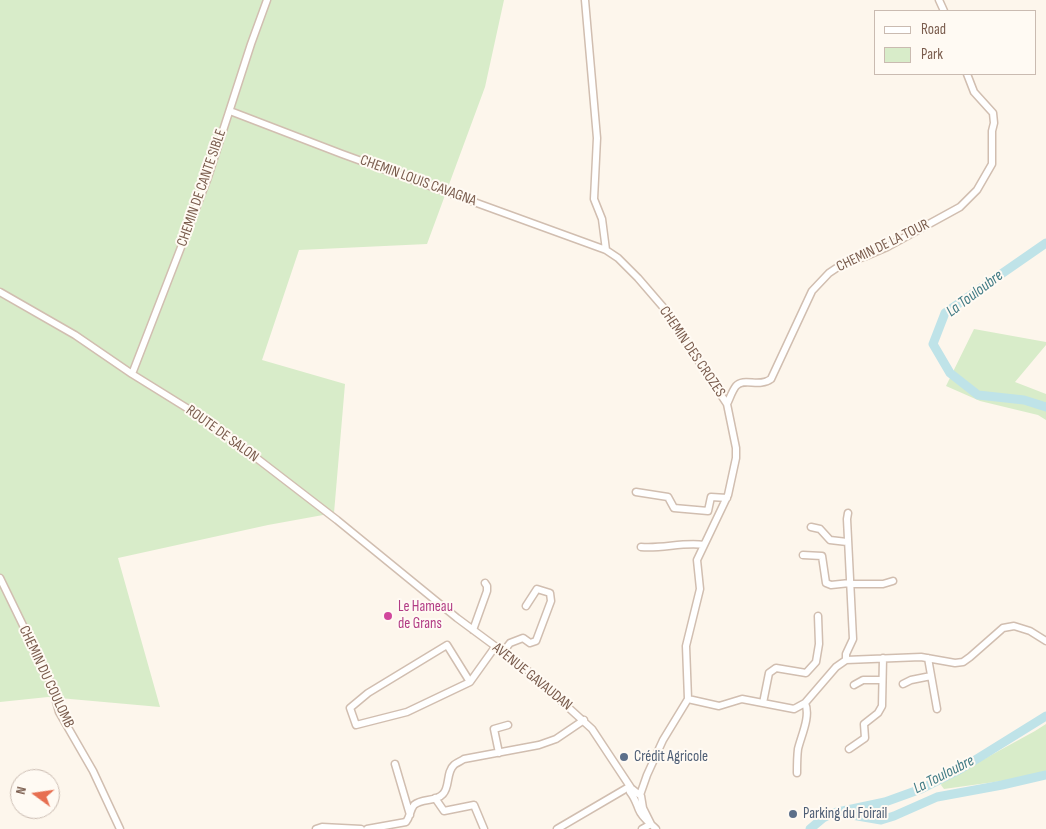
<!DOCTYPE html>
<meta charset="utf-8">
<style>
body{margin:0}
#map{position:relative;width:1046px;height:829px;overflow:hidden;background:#fdf6ec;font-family:"Sofia Sans Condensed",sans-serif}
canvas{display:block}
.legend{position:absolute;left:874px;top:10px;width:162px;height:65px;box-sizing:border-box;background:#fffaf3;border:1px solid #cabbb1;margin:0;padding:6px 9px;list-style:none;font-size:15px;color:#7a5c4d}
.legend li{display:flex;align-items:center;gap:10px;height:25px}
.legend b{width:25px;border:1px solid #cabbb1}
.north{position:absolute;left:10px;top:769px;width:50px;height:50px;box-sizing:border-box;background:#fffaf3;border:1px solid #cabbb1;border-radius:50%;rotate:284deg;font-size:14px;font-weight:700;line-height:20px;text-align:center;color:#7a5c4d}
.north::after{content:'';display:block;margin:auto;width:18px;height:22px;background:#e76f51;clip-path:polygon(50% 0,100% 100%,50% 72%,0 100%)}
</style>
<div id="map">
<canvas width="1046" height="829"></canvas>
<ul class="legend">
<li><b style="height:6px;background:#fff"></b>Road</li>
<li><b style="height:14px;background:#d8ecc9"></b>Park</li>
</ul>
<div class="north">N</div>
</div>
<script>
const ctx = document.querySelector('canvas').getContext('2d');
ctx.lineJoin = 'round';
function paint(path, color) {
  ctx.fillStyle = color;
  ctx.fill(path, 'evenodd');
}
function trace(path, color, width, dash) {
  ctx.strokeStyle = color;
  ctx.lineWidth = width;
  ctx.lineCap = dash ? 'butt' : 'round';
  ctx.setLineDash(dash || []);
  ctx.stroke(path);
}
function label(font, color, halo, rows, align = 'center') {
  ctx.font = font + ' "Sofia Sans Condensed",sans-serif';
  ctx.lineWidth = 4;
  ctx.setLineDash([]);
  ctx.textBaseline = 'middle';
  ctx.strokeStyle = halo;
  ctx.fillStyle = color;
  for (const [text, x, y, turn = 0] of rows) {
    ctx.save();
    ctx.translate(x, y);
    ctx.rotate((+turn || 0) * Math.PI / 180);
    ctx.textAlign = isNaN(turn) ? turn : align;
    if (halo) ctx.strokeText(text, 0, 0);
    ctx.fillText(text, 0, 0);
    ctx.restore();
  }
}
paint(new Path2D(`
 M0 0H504L485 87 427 244 299 250 262 360 345 384 334 513 268 525 118 558 160 707 48 697 0 702Z
 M974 329 1046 342V345L1015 382 1046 394V420L1038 415 980 401 946 386Z
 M1046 724V771L1016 779 944 789 941 785 942 782 1035 731Z`), '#d8ecc9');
trace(new Path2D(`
 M1046 243 945 313 933 344 950 373 978 395 1024 400 1046 407
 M846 814 881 820 894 816 937 797 1002 785 1046 775
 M810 829 823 818 833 813 885 802 921 789 959 770 1046 716`), '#bfe3e8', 9);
const minor = new Path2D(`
 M585 0 597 138 594 199 602 219 606 250
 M939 0 944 11
 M230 111 342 154 606 250 618 258 638 278 663 307 727 404 736 448V458L728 495 697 560 700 589 686 646 688 699 663 740 647 775 640 795
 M0 292 75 335 132 374 211 423 337 520 457 618 526 669 592 729 631 788 641 796 643 808 651 824
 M132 374 207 180 251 44 267 0
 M727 404C730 398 732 391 736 386 744 377 759 388 771 379L812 291 829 273 841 265 866 256 887 247 960 207 977 190 992 164V131L994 123 993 113 974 92 967 74
 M636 492 668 497 674 508 708 511 711 497 727 498
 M811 527 820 529 830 540 847 542
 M641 547C662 549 683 542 704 545
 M803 555 822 556 826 583 831 585 850 583
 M0 578 51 683 59 712 93 771 120 829
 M850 584H883L893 581
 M473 630 487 591V586L485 583
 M503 652 510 643 523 638 530 643 536 641 551 601 550 593 537 589 526 606
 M928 658 937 709
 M846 660V654L853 639 847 519 848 513
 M470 682 447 645 368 693 350 708 356 725 407 712 470 682 495 647
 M903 684 911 680 931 676
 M854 685 863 680H882
 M688 699 719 706 742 699 794 709 805 703 836 667 846 660 921 657 955 663 963 662 970 657 1003 628 1014 626 1030 631 1046 641
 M763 703 769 673 776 668 806 673 816 662 819 644 818 616
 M849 749 865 738 864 724 878 713 882 706 883 658
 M499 753 494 729 508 725
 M395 764 410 815
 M797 773C797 765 797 757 798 749 801 736 811 716 805 703
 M630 792C635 798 636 803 639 810 642 818 650 823 656 829
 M435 798 444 811 474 805 484 829
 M316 829 322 827 361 829
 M367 829 406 822C410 817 410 810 414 805 422 798 436 802 443 794 450 787 446 772 454 765 456 763 461 761 464 759L539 745 556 739 584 720
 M557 829 627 788
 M642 829 651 824`);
trace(minor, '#d1beb0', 9);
trace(minor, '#fff', 6);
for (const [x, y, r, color] of [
 [388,616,5,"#d1479c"],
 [624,757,5,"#5c6f8a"],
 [793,814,5,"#5c6f8a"]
]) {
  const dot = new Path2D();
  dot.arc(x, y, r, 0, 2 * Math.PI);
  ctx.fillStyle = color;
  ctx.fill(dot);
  trace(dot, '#fffaf3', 2);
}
label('15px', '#7a5c4d', '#fffaf3', [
 ["CHEMIN LOUIS CAVAGNA",418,181,20],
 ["CHEMIN DE CANTE SIBLE",202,188,-71],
 ["CHEMIN DE LA TOUR",883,246,-26],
 ["CHEMIN DES CROZES",692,352,56],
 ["ROUTE DE SALON",222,434,36],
 ["CHEMIN DU COULOMB",46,677,65],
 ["AVENUE GAVAUDAN",532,677,39]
]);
label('15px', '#b23c85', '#fffaf3', [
 ["Le Hameau",398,607],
 ["de Grans",398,624]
], 'left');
label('15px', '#4e5e75', '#fffaf3', [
 ["Crédit Agricole",634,757],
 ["Parking du Foirail",803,814]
], 'left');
label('italic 16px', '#437c86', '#fffaf3', [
 ["La Touloubre",975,294,-37],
 ["La Touloubre",944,775,-27]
]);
</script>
